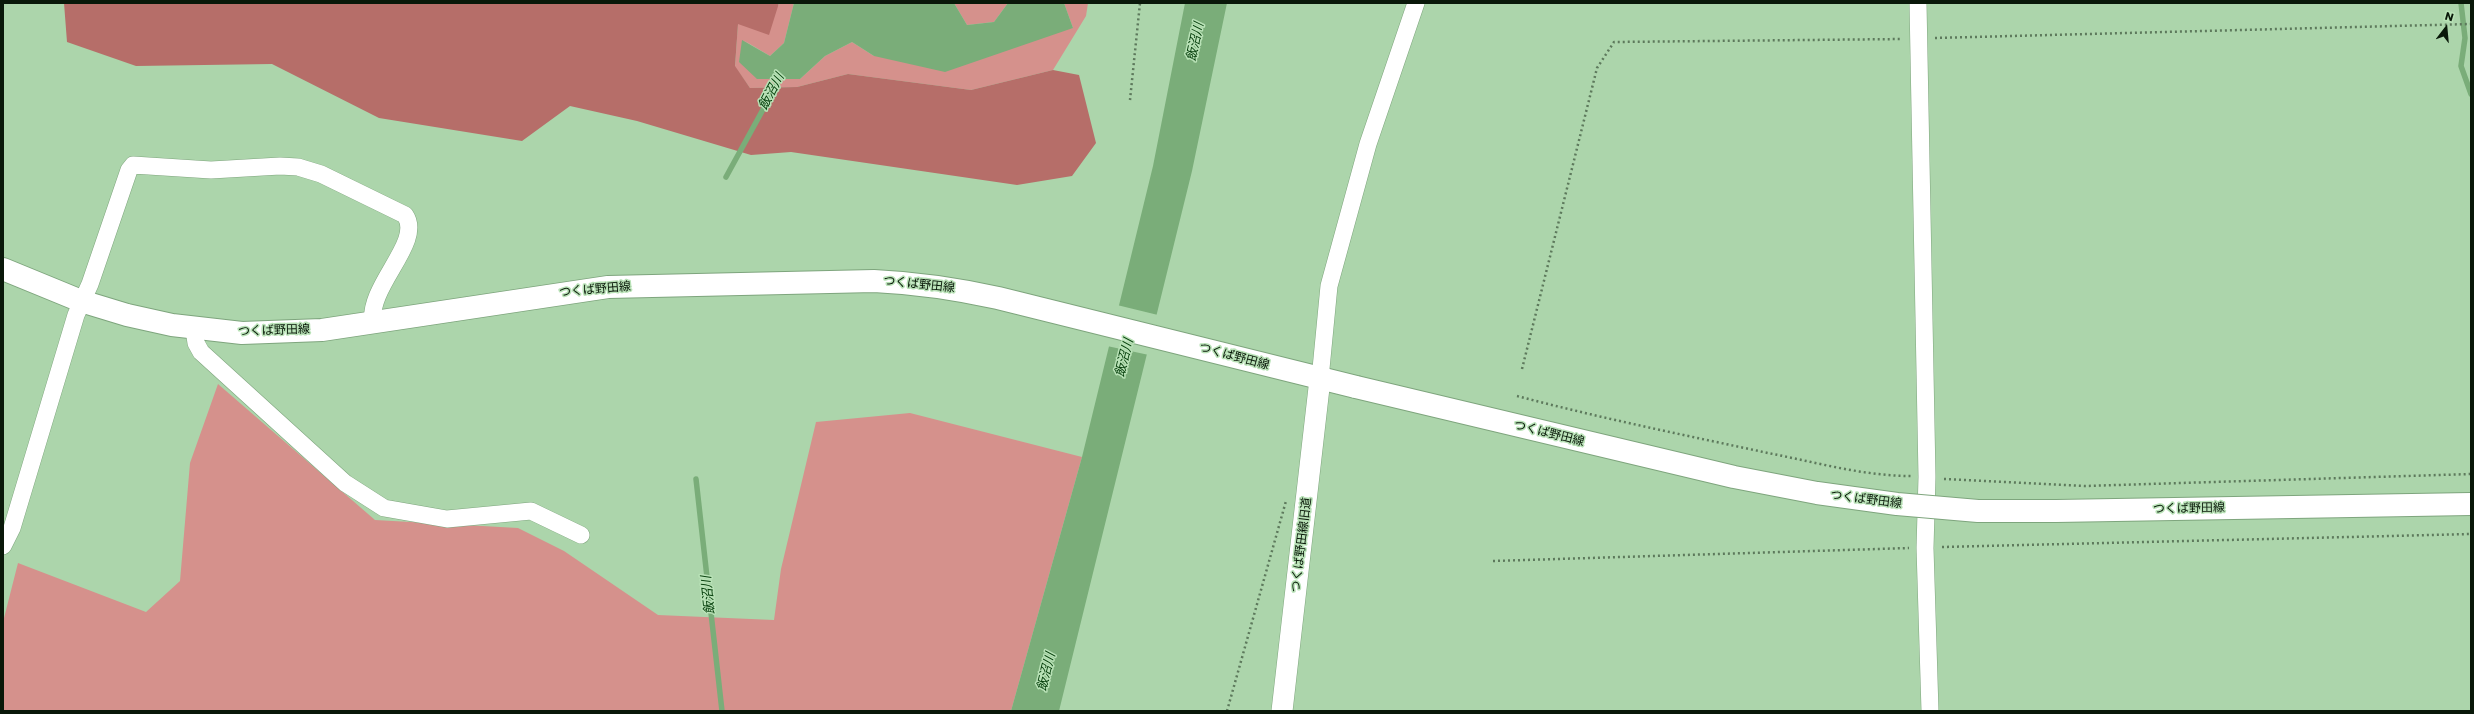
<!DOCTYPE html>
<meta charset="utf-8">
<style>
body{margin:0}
#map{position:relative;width:2474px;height:714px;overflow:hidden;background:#acd5ab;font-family:Poppins,sans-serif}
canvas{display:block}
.frame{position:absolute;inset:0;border:4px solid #091809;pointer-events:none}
.north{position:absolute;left:2426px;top:8px;width:40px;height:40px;-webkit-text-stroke:3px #b9e2b7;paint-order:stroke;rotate:16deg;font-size:11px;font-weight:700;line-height:16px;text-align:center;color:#091809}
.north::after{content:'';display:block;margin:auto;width:14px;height:18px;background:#091809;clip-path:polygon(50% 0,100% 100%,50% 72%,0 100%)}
</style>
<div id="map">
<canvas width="2474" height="714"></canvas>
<div class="frame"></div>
<div class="north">N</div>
</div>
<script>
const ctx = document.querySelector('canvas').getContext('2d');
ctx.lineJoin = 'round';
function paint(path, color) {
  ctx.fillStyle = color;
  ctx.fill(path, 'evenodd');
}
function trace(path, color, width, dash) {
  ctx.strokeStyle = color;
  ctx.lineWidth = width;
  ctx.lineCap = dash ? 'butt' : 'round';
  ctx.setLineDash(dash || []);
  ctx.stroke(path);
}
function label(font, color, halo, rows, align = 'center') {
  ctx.font = font + ' Poppins,"Noto Sans JP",sans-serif';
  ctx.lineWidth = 3;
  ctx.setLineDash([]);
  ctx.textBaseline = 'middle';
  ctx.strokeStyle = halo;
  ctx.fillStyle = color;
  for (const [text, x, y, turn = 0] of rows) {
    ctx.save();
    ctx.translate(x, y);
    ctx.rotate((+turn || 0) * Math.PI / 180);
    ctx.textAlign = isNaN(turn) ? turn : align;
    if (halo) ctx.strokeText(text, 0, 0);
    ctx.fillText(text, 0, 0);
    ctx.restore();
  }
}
paint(new Path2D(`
 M779 3H794L784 43 770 56 743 40 800 79 825 56 852 42 874 56 1073 28 1064 3H1088L1086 16 1053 70 971 90 848 74 797 87 750 88 735 67 738 23 779 5Z
 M954 3H1008L994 22 967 25Z
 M218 384 375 520 518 528 564 551 658 615 774 620 781 569 816 422 910 413 1082 457 1011 711H3V622L18 563 146 612 180 581 190 463Z`), '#d5918c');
paint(new Path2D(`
 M64 3H779L769 35 738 24 735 66 750 88 797 87 848 74 971 90 1053 70 1079 75 1096 143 1072 176 1017 185 791 152 751 155 637 121 570 106 522 141 379 118 272 64 136 66 67 42Z`), '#b66e69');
paint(new Path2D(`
 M794 3H954L967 25 994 22 1008 3H1064L1073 28 945 72 874 56 852 42 825 56 800 79H757L739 62 742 40 770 56 784 43Z
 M1185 3H1227L1192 171 1059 711H1011L1082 457 1153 166Z`), '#7aad79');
paint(new Path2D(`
 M1117 305 1158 315 1149 355 1107 346Z`), '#acd5ab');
trace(new Path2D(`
 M2461 3 2465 38 2461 66 2471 94
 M726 177 783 73
 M696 479 722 711`), '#7aad79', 5.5);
const minor = new Path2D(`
 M1918 3 1927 477 1925 548 1930 711
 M194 329 196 343 201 352 345 483 384 508 447 519 531 511 581 535
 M1320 379 1329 286 1368 144 1416 3
 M3 546 12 528 76 315 90 284 129 170 133 165 211 170 280 166 298 167 321 174 405 215C424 242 367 286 373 323`);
const tertiary = new Path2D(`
 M1282 711 1320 379`);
const primary = new Path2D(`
 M3 269 81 301 127 315 172 325 242 333 322 330 608 287 874 281C916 283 957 289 998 298L1356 387`);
trace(minor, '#7ea57d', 18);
trace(tertiary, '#7ea57d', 22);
trace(primary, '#7ea57d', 24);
trace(new Path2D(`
 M1935 38 2471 24
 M1130 100 1140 3
 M1522 369 1597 68 1614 42 1902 39
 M1517 396C1600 418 1684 435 1768 453 1815 462 1863 476 1911 476
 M1944 479 2085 486 2471 474
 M1942 547 2471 534
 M1493 561 1909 548
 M1227 711 1286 501`), '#5d795c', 2.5, [2, 3]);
trace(minor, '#fff', 17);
trace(tertiary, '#fff', 21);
trace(primary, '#fff', 22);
const primaryBridge = new Path2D(`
 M1356 387 1734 477 1817 493 1897 504 1978 511H2056L2471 504`);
trace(primaryBridge, '#7ea57d', 24, []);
trace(primaryBridge, '#fff', 22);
label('12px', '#091809', '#b9e2b7', [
 ["つくば野田線",919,285,6],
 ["つくば野田線",595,290,-5],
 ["つくば野田線",274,331,-2],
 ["つくば野田線",1234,357,15],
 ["つくば野田線",1549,434,14],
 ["つくば野田線",1866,500,7],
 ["つくば野田線",2189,509,-1],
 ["つくば野田線旧道",1302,545,-83]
]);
label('italic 13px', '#07400d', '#b9e2b7', [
 ["飯沼川",1196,42,-78],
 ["飯沼川",772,92,-62],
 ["飯沼川",1125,358,-76],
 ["飯沼川",709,595,-96],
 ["飯沼川",1047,672,-76]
]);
</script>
